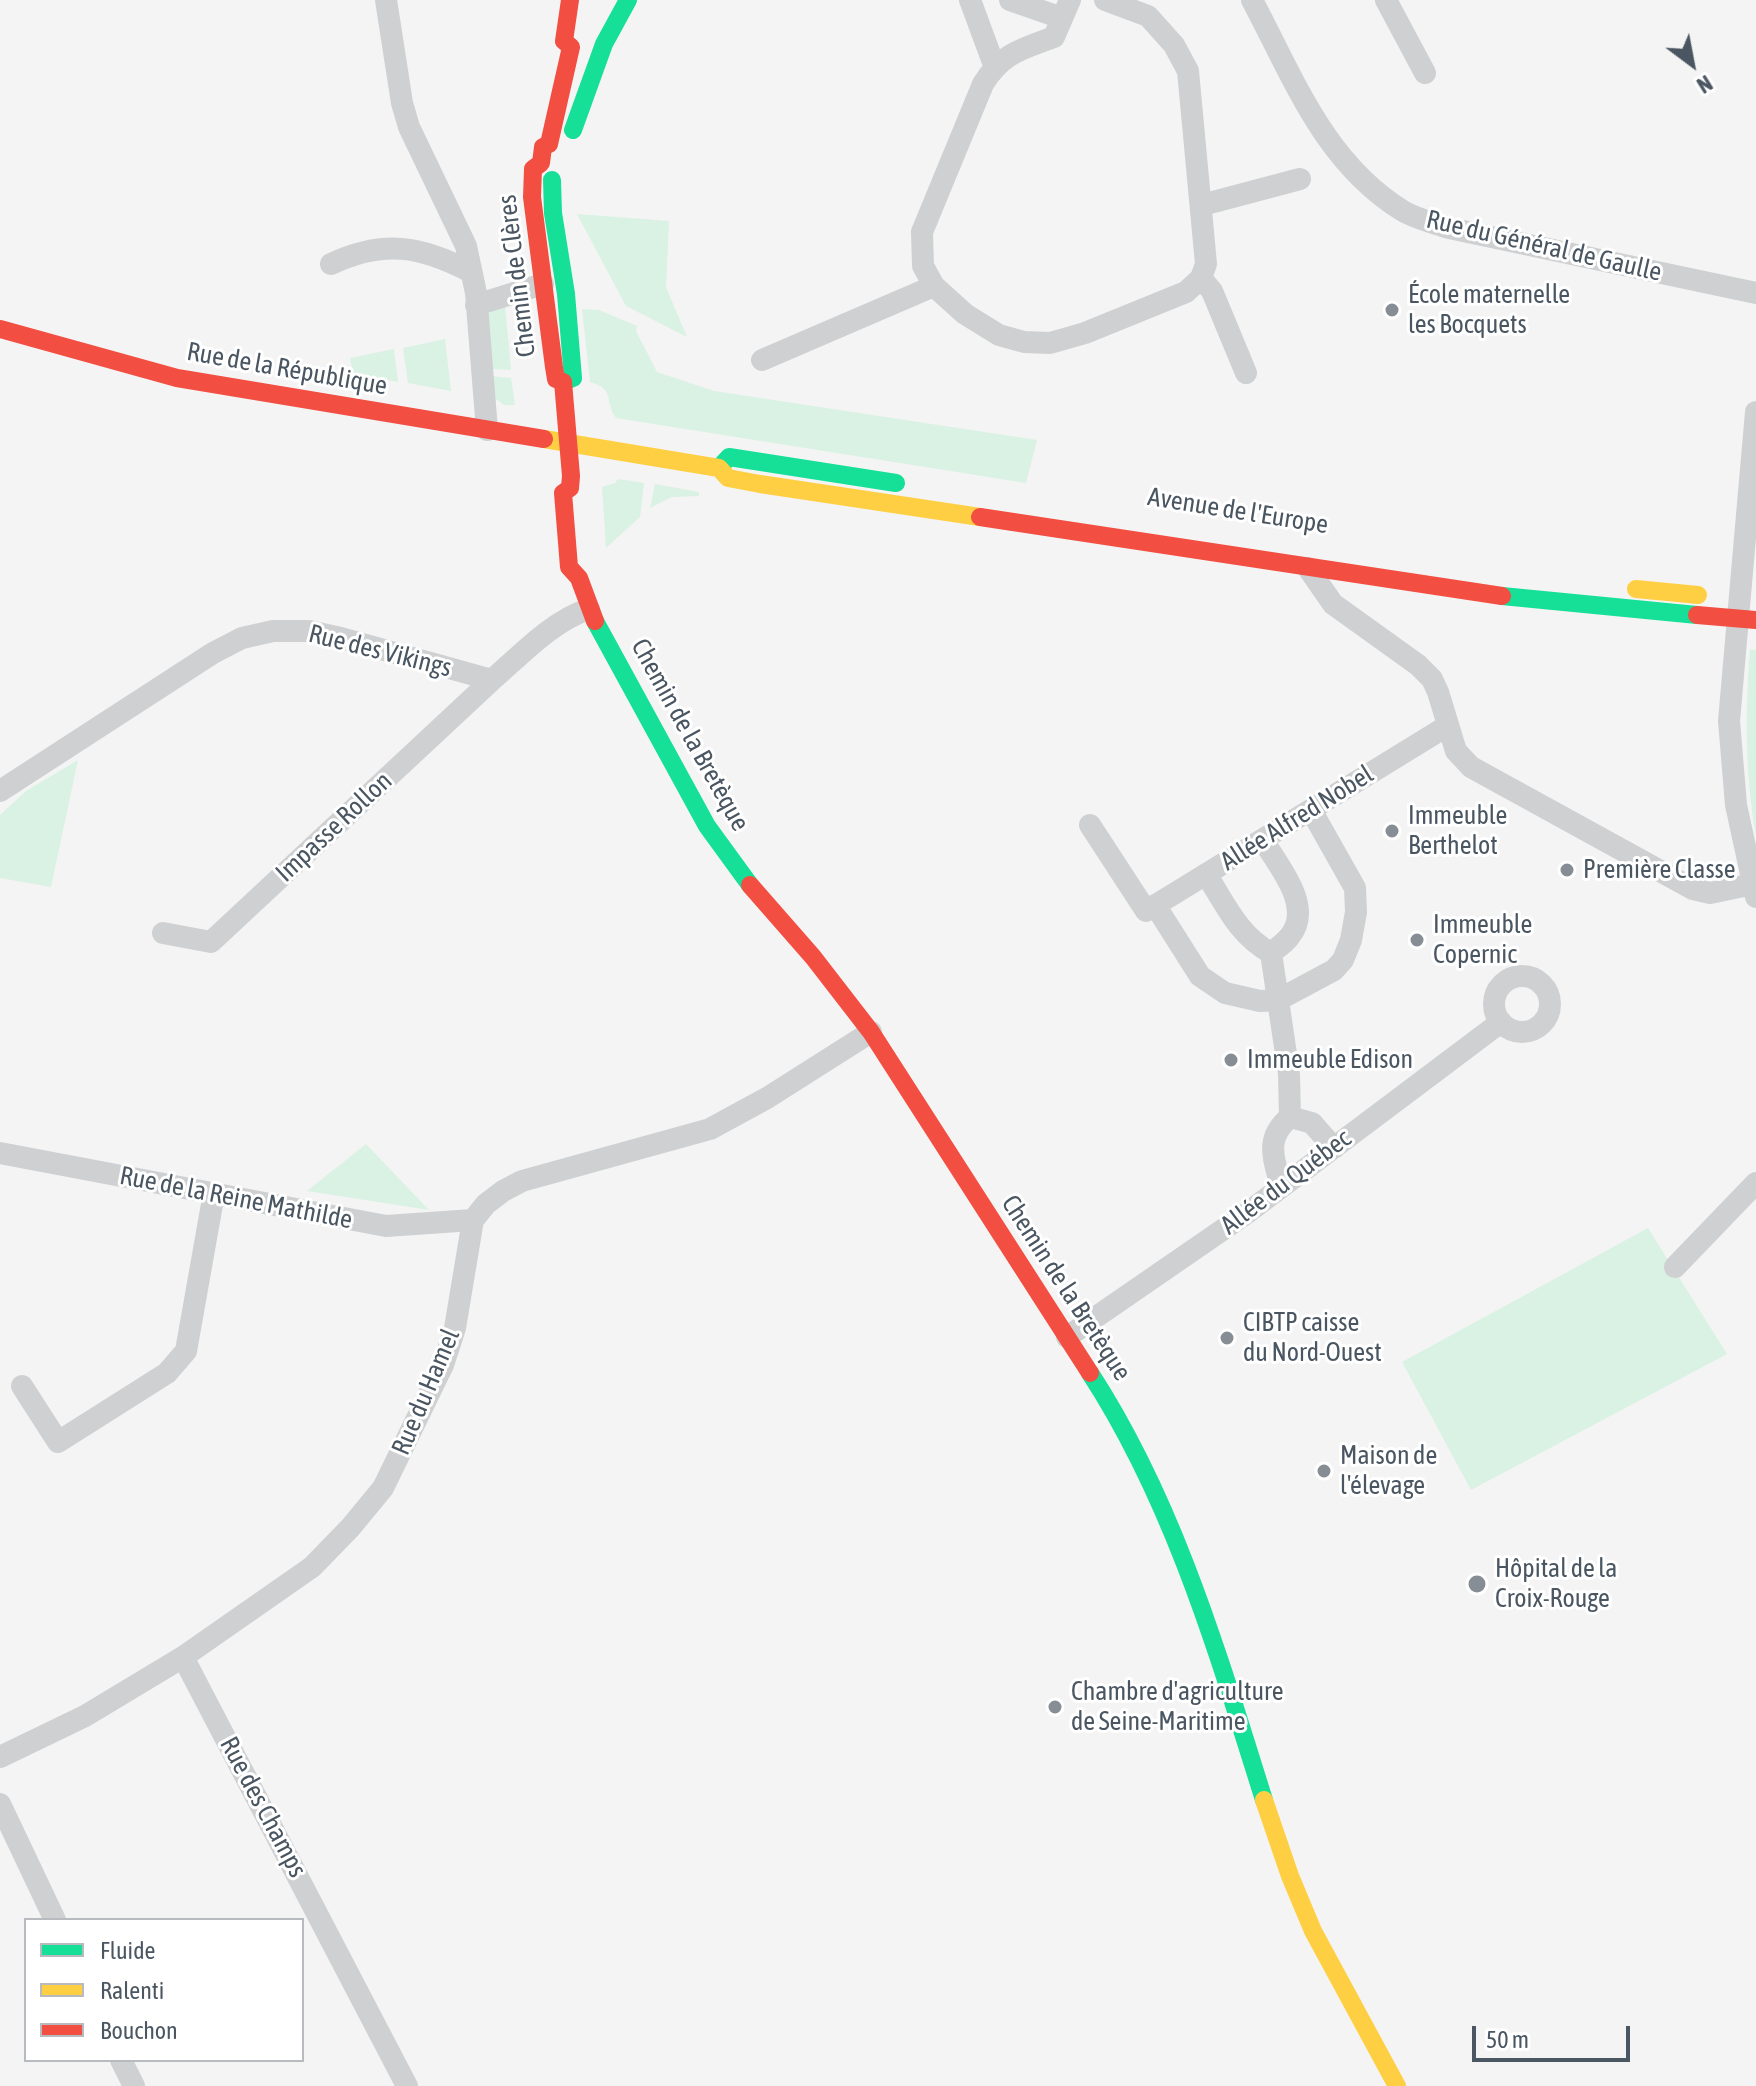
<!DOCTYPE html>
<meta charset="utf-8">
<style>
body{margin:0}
#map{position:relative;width:1756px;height:2086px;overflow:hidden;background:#f4f4f4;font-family:"Asap Condensed",sans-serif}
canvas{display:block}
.legend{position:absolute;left:24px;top:1918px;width:280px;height:144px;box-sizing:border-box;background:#fff;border:2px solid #b7bbc0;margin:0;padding:10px 14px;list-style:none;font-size:24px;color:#4a5661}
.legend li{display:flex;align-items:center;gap:16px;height:40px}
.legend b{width:40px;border:2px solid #b7bbc0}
.north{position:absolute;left:1652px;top:24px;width:80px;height:80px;-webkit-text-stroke:6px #fff;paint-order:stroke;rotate:148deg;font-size:22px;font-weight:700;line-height:32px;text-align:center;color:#4a5661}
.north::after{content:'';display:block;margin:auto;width:28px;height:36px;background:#4a5661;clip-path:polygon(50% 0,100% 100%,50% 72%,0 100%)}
.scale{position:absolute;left:1472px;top:2026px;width:158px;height:36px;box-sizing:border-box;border:4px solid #4a5661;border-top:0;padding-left:10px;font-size:24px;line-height:28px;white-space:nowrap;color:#4a5661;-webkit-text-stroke:6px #fff;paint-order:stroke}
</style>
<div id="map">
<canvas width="1756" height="2086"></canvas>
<ul class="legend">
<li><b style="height:10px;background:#16e098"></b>Fluide</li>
<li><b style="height:10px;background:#ffcf43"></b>Ralenti</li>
<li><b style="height:10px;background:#f24e42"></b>Bouchon</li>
</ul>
<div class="north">N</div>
<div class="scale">50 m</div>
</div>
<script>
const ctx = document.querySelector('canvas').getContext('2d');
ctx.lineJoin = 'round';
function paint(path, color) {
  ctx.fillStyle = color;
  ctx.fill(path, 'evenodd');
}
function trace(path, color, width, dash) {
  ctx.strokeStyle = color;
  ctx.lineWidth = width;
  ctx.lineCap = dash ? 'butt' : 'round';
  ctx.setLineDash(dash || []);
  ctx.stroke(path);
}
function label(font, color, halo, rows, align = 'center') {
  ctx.font = font + ' "Asap Condensed",sans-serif';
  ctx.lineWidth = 6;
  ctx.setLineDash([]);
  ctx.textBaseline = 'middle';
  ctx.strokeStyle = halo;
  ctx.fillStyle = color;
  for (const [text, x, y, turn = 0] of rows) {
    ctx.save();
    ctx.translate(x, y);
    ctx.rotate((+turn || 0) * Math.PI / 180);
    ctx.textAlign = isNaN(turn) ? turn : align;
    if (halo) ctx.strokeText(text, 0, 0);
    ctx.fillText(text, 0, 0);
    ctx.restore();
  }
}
paint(new Path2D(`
 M577 214 669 221 666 287 687 337 626 306Z
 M505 304 511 370 490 369 487 312Z
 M582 309 599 310 637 326 636 331 657 372 714 391 1037 440 1026 483 616 418C604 402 616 389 590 382Z
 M445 339 451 391 408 383 403 348Z
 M394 349 398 382 353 373 350 358Z
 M490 376 511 378 515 405H504L492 396Z
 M618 479 644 483 640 517 606 548 602 487 615 483Z
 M655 484 699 492V496L672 497 650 508Z
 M1750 649 1756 650V836C1745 772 1745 715 1750 649Z
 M78 760 51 887 0 878V815L26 791Z
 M366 1144 429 1210 307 1191Z
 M1648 1228 1727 1354 1471 1490 1402 1362Z`), '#d9f2e3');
trace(new Path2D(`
 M386 0 402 103 409 127 466 246 476 293 487 430
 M970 0 994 65
 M1010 0 1062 18
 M1070 0 1054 37C1022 49 1002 53 983 84L922 232 923 266 934 286 965 314 999 335 1024 342 1050 343 1085 333 1186 292 1201 278 1206 264 1188 71 1174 45 1148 16 1105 0
 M1252 0C1294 79 1324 162 1403 211 1416 219 1435 223 1449 228L1756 293
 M1386 0 1425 73
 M1202 205 1300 179
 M331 264C384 239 421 246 471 272
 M1201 278 1212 291 1246 373
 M476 305 543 284
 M762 360 934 286
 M1308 568 1333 604 1418 665 1432 679 1438 692 1456 751 1471 767 1693 889 1710 893 1753 884
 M0 791 213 653 242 638 273 631H309L341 638 492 680C522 654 552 621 589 609
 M1090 825 1146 911 1447 726
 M1263 840C1278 866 1314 906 1290 936 1285 943 1277 948 1271 953
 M1206 874C1226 905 1238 935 1271 953
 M1756 897 1736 805 1729 721 1756 412
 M1155 905 1200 976 1225 993 1260 1001 1278 1000 1334 970 1343 960 1351 940 1356 912 1355 888 1311 810
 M163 933 211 942 492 680
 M1271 953 1289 1074 1290 1117
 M1494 1004a28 28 0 1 1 56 0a28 28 0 1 1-56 0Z
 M1290 1117 1312 1123 1334 1148
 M0 1153 386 1226 473 1220
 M1281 1187C1274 1158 1264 1139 1290 1117
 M1675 1267 1756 1183
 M1067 1337 1247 1213 1501 1022
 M22 1386 58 1442 167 1373 186 1351 214 1193
 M183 1657 407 2086
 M0 1757 85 1716 183 1657 312 1567 350 1528 383 1488 443 1365 455 1328 473 1220 486 1204 503 1191 522 1181 710 1129 767 1098 871 1032
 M0 1804 55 1920
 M121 2060 134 2086`), '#ced0d2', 22);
trace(new Path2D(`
 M573 130 604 44 628 0
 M552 180 553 213 566 294 573 378 563 382
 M719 468 729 457 896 483
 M1502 596 1697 615
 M595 621 707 826 750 885
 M1090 1373C1174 1502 1218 1654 1264 1800`), '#16e098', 18);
trace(new Path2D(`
 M544 439 719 468 728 478 760 484 980 517
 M1636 589 1698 595
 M1264 1800 1290 1876 1313 1931 1397 2086`), '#ffcf43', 18);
trace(new Path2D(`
 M570 0 564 41 571 47 549 144 543 147 541 163 533 169 532 197 554 367 556 379 563 382 571 476 570 488 563 493 569 567 579 578 595 621
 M0 329 177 378 544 439
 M980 517 1502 596
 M750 885 813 957 871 1032 1090 1373`), '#f24e42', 18);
trace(new Path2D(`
 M1697 615 1756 620`), '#f24e42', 18);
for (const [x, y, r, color] of [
 [1392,310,8,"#868d94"],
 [1392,831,8,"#868d94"],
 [1567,870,8,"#868d94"],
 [1417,940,8,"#868d94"],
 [1231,1060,8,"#868d94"],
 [1227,1338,8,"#868d94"],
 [1324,1471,8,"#868d94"],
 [1477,1584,10,"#868d94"],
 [1055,1707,8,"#868d94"]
]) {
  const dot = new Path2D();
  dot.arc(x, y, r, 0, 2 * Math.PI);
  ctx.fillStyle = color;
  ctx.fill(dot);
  trace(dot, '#fff', 3);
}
label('26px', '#4a5661', '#fff', [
 ["Rue du Général de Gaulle",1544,246,13],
 ["Chemin de Clères",517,276,-97],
 ["Rue de la République",287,369,10],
 ["Avenue de l'Europe",1238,511,9],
 ["Rue des Vikings",380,651,14],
 ["Chemin de la Bretèque",690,735,61],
 ["Allée Alfred Nobel",1297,818,-32],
 ["Impasse Rollon",334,827,-43],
 ["Allée du Québec",1286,1182,-37],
 ["Rue de la Reine Mathilde",236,1198,11],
 ["Chemin de la Bretèque",1066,1288,57],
 ["Rue du Hamel",426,1392,-67],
 ["Rue des Champs",263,1807,62]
]);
label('26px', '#4a5661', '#fff', [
 ["École maternelle",1408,295],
 ["les Bocquets",1408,325],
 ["Immeuble",1408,816],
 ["Berthelot",1408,846],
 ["Première Classe",1583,870],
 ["Immeuble",1433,925],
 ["Copernic",1433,955],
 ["Immeuble Edison",1247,1060],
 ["CIBTP caisse",1243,1323],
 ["du Nord-Ouest",1243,1353],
 ["Maison de",1340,1456],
 ["l'élevage",1340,1486],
 ["Hôpital de la",1495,1569],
 ["Croix-Rouge",1495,1599],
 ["Chambre d'agriculture",1071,1692],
 ["de Seine-Maritime",1071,1722]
], 'left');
</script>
